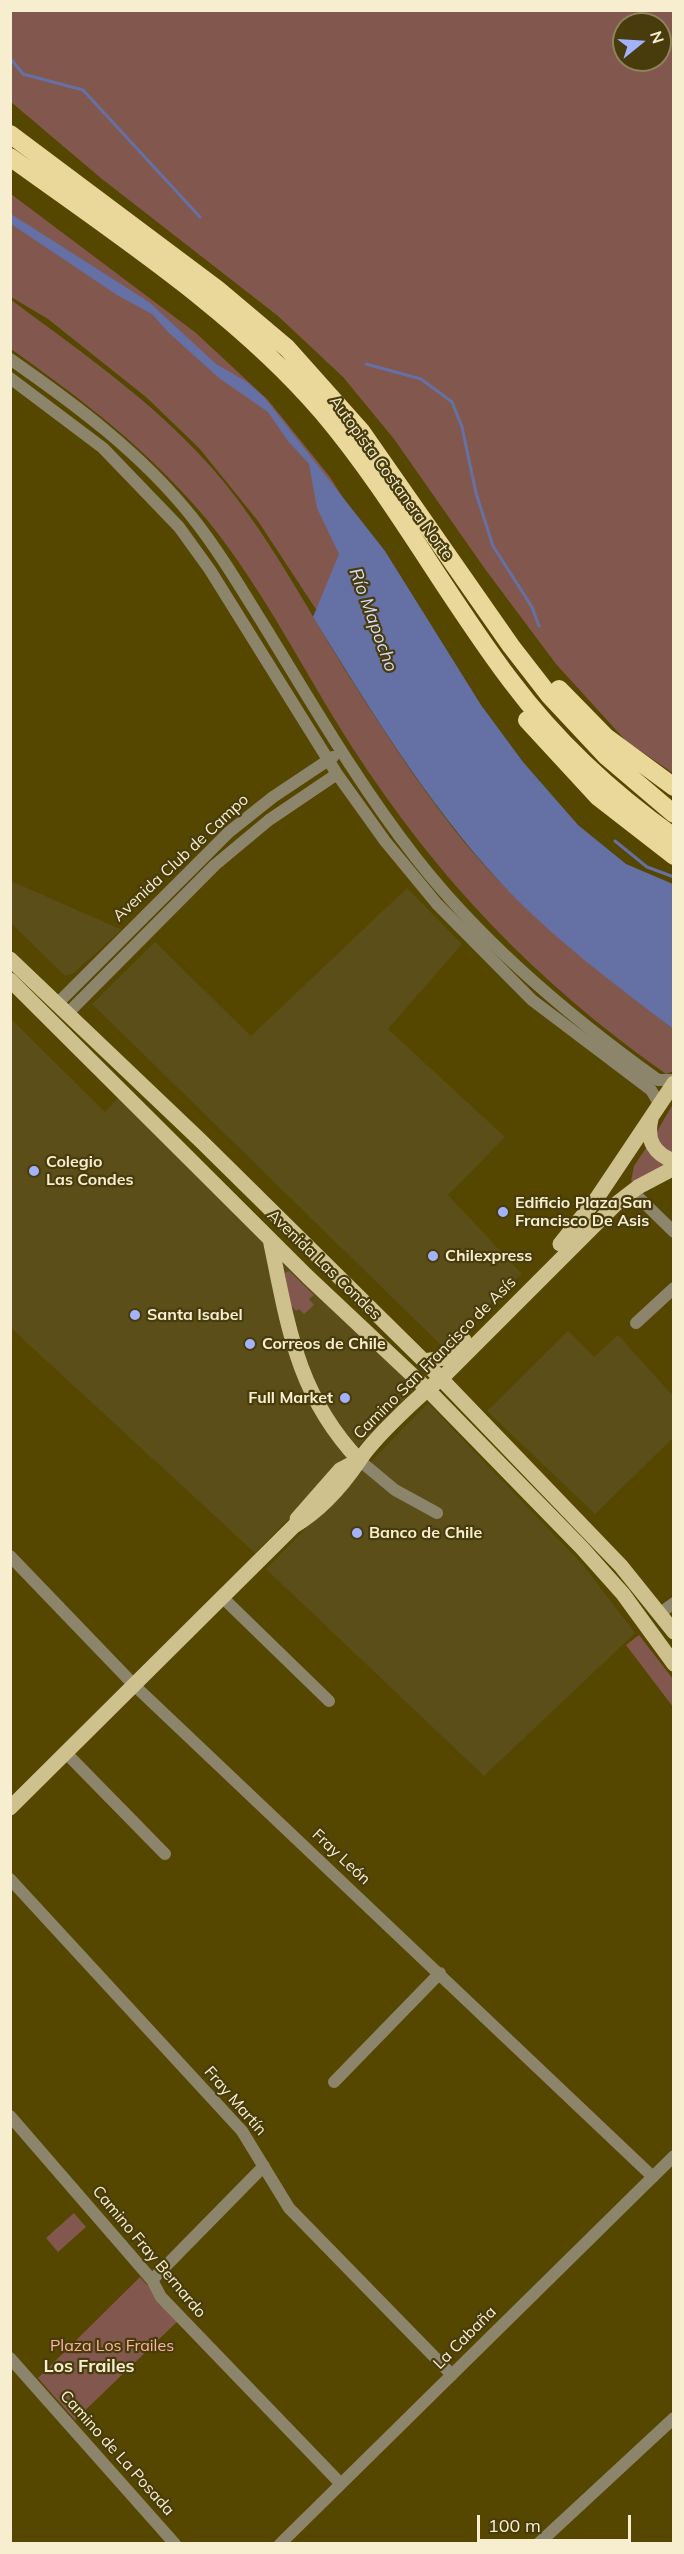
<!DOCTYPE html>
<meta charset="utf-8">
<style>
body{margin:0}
#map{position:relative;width:684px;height:2554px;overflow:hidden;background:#554600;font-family:Mulish,sans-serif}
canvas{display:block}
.frame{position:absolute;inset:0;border:12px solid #f6eecf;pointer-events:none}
.north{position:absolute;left:612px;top:12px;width:60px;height:60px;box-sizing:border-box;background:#483c0c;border:2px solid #8e835a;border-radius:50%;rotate:72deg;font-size:16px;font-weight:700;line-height:24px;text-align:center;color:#f6eecf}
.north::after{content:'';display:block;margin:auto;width:21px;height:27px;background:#a2b2fd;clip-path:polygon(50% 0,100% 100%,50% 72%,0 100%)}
.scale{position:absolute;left:477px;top:2515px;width:154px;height:27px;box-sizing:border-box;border:3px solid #f6eecf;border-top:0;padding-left:8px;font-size:18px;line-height:21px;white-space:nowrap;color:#f6eecf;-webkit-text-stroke:4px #483c0c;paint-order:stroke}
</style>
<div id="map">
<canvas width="684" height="2554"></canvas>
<div class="frame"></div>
<div class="north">N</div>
<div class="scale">100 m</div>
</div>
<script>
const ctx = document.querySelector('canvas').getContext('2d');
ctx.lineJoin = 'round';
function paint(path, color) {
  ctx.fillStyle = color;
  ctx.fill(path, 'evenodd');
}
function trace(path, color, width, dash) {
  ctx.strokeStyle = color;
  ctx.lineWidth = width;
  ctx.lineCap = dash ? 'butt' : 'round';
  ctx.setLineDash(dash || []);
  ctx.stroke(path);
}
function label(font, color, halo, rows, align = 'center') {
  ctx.font = font + ' Mulish,sans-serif';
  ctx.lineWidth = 4.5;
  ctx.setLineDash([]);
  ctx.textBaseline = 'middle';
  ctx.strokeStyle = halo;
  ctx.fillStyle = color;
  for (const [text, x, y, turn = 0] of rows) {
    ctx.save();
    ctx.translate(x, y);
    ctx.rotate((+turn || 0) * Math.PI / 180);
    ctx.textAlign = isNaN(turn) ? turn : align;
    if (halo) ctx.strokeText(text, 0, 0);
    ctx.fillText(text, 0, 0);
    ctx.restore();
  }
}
paint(new Path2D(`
 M11 881 118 928 122 929 74 973 65 976 11 923Z
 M407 888 462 944 388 1029 505 1137 448 1195 522 1274 443 1347 92 1004 155 942 251 1036Z
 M10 1018 105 1112 118 1098 415 1388 255 1553 11 1328Z
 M568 1331 594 1357 618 1335 673 1396V1438L595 1514 487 1411Z
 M428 1403 584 1566 635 1633 484 1776 266 1569Z`), '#5c4e18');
paint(new Path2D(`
 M10 11H673V773L626 741 556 664 485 569 394 439 343 377 278 316 102 179 11 102ZM624 24H660V60H624Z
 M11 194 196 333 268 400 330 477 673 1023 321 617 258 521 199 448 146 397 48 319 11 297Z
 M10 299C85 355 163 408 223 481 277 547 315 624 361 695 402 759 449 830 502 884 555 937 614 983 673 1029L674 1071 666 1074C537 983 438 880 352 747 304 672 264 590 208 521 151 452 83 400 11 349Z
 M673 1104V1155L660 1145 656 1133Z
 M646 1148 666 1165 635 1182 631 1181 634 1166Z
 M289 1271 314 1295 309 1299 314 1305 304 1314 299 1309 296 1311 290 1304 285 1273Z
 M639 1635 673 1679V1707L626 1645Z
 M74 2213 86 2227 58 2252 46 2238Z
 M140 2277 179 2320 75 2420 38 2378Z`), '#82584e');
paint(new Path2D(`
 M11 214 149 302 216 364 247 382 264 397 385 551 481 705 523 762 578 825 626 864 673 884V1029C613 983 551 937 500 882 427 803 369 708 313 617L339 554 317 508 309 464 288 441 268 412 219 378 169 333 152 314 117 295 11 224Z`), '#6570a5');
trace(new Path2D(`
 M10 58 23 74 83 90 200 217
 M366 364 421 379 452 402 462 427 476 493 493 546 532 607 539 626
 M615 841 647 867 674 877`), '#6570a5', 3);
trace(new Path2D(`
 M10 359C76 405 141 453 192 517 219 551 242 590 265 627 313 705 359 785 416 858 483 944 570 1017 658 1080H674
 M10 378 103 448 179 527 210 570 337 774 385 841 437 904 532 1000 651 1090 660 1105
 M57 1004 229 832 273 797 333 757
 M67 1014 215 865 269 820 337 774
 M632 1191 674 1232
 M636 1323 674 1288
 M359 1460 395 1490 437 1513
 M10 1556 135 1686 653 2177
 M223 1598 329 1701
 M659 1614 674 1603
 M65 1752 165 1854
 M10 1879 242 2131 289 2208 452 2375
 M334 2082 440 1973
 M10 2116 152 2280 161 2297 341 2484
 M152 2280 264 2166
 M10 2358 175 2544
 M280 2544 674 2156
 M538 2544 674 2418`), '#8c856c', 12);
trace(new Path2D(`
 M10 959 201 1141 424 1361 621 1566 674 1632
 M10 980 308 1277 427 1389 582 1548 623 1594 674 1664
 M651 1119C646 1140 654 1154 674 1161
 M270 1239C288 1325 296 1393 359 1460
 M560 1244 597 1198 674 1083
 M424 1361 444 1358 464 1340
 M297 1519 340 1470 359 1460
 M10 1808 294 1526C321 1510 342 1486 359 1461 372 1440 421 1393 441 1379L616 1204 638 1187 674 1168`), '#cfc18e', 15);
trace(new Path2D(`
 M10 134 217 289 287 348 361 431 511 646 549 695 607 757 674 814
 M10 157C115 233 239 314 323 413 393 496 445 594 511 681 556 741 612 793 674 837
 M559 689 606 737 674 787
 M527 720 598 797 674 856`), '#ead89a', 18);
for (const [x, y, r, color] of [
 [34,1171,6,"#a2b2fd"],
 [503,1212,6,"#a2b2fd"],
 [433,1256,6,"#a2b2fd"],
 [135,1315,6,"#a2b2fd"],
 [250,1344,6,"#a2b2fd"],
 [345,1398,6,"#a2b2fd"],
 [357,1533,6,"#a2b2fd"]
]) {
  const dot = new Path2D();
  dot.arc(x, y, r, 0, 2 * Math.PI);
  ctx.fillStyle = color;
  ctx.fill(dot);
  trace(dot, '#483c0c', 2);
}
label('16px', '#f6eecf', '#483c0c', [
 ["Autopista Costanera Norte",391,478,54],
 ["Avenida Club de Campo",181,858,-43],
 ["Avenida Las Condes",324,1265,44],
 ["Camino San Francisco de Asís",435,1358,-45],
 ["Fray León",341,1857,43],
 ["Fray Martín",235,2101,49],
 ["Camino Fray Bernardo",149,2252,50],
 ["La Cabaña",465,2338,-45],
 ["Camino de La Posada",117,2453,48]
]);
label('bold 16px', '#f6eecf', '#483c0c', [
 ["Colegio",46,1162],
 ["Las Condes",46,1180],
 ["Edificio Plaza San",515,1203],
 ["Francisco De Asis",515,1221],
 ["Chilexpress",445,1256],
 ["Santa Isabel",147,1315],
 ["Correos de Chile",262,1344],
 ["Full Market",333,1398,"right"],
 ["Banco de Chile",369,1533]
], 'left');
label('16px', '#feb4a2', '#483c0c', [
 ["Plaza Los Frailes",112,2346]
]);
label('italic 18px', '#d3dbfb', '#483c0c', [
 ["Río Mapocho",373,620,70]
]);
label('bold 18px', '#f6eecf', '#483c0c', [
 ["Los Frailes",89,2367]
]);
</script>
